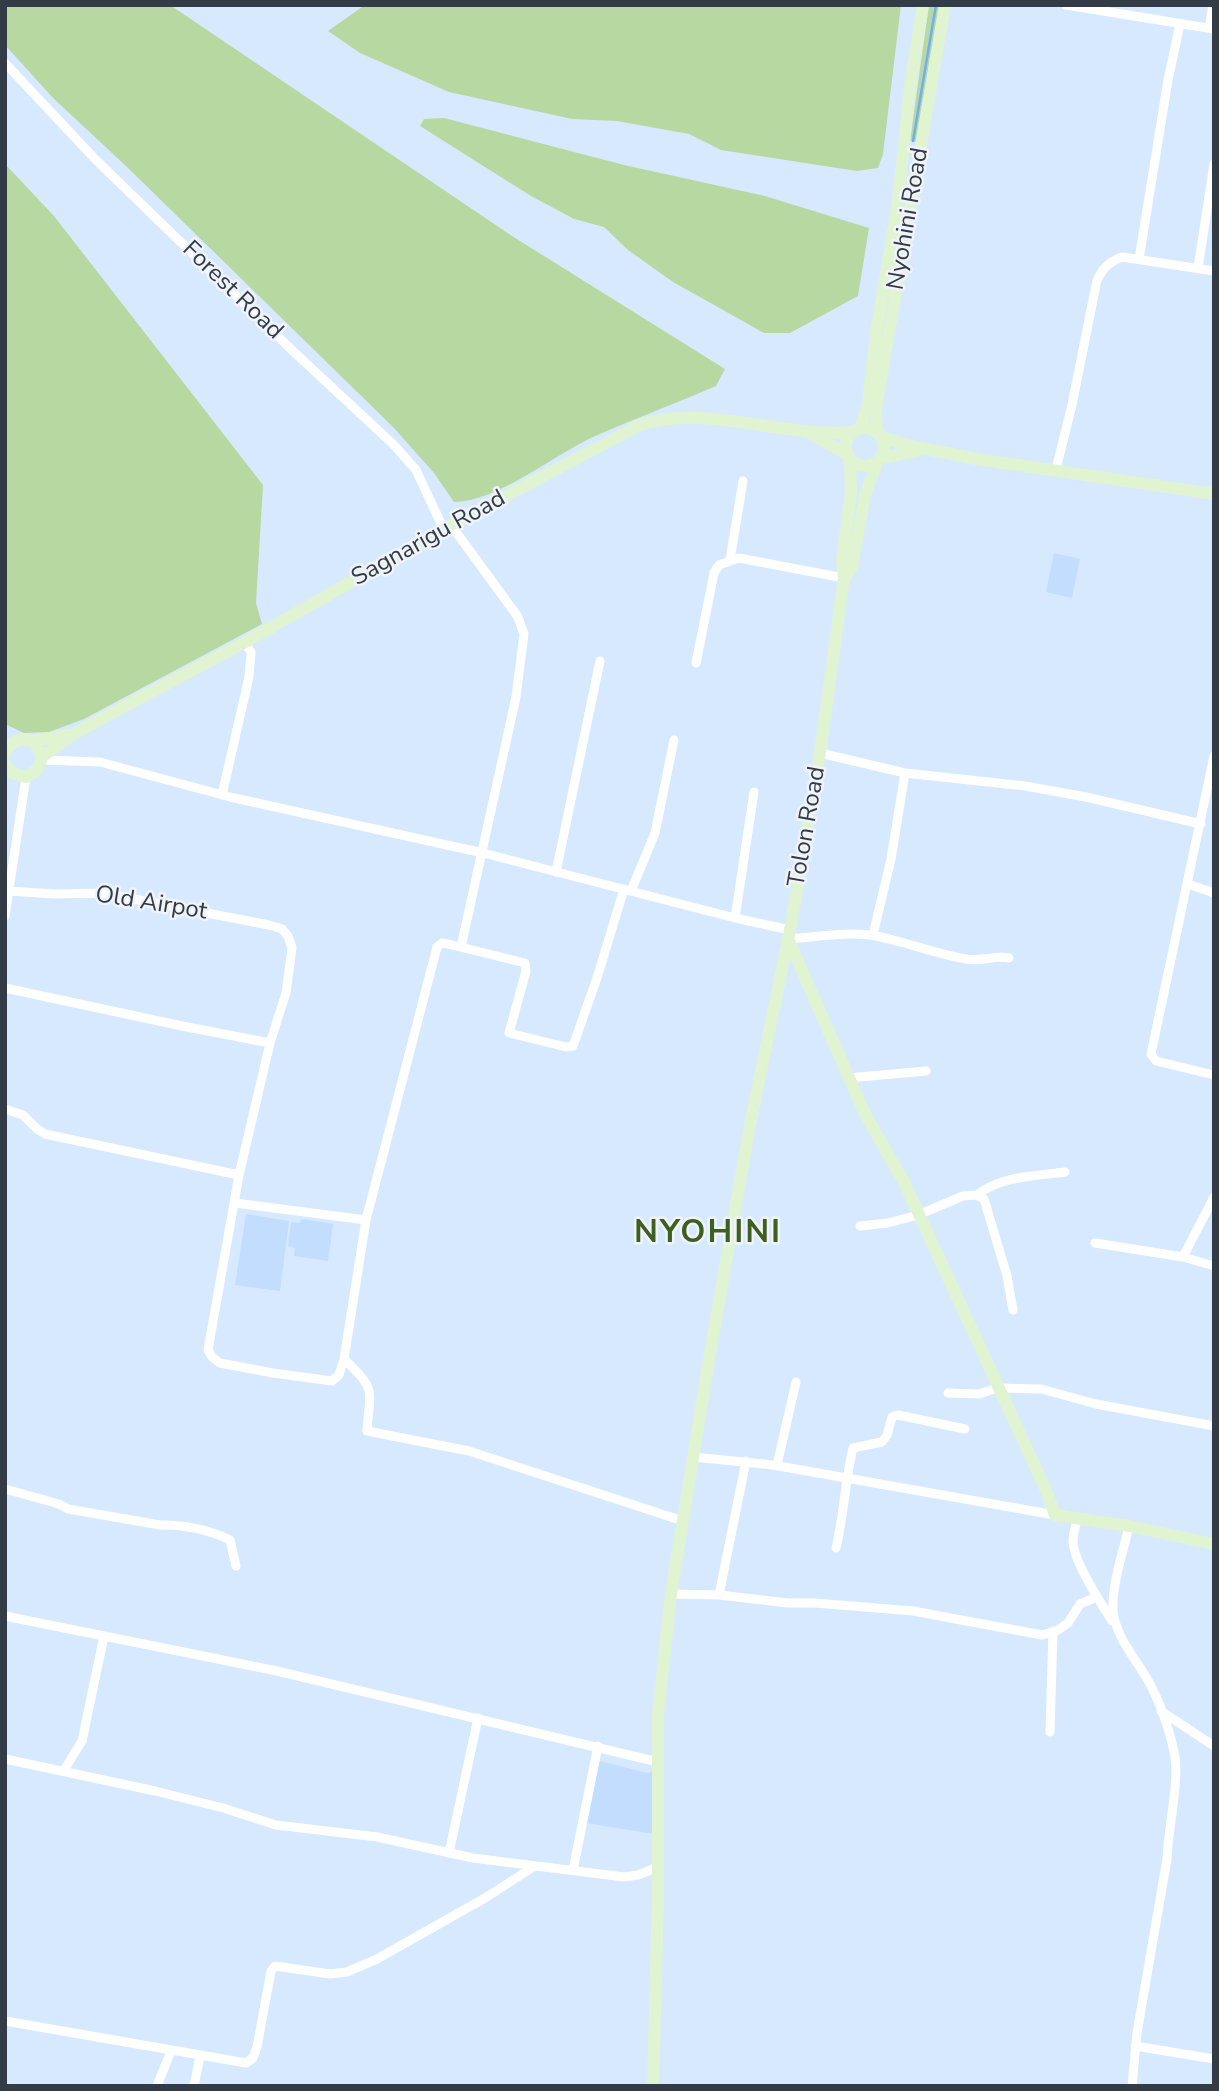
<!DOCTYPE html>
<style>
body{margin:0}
#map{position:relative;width:1219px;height:2091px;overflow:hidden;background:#d7e9fe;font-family:"Nunito Sans",sans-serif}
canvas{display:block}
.frame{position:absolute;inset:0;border:7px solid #323b46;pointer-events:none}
</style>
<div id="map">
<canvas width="1219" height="2091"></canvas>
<div class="frame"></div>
</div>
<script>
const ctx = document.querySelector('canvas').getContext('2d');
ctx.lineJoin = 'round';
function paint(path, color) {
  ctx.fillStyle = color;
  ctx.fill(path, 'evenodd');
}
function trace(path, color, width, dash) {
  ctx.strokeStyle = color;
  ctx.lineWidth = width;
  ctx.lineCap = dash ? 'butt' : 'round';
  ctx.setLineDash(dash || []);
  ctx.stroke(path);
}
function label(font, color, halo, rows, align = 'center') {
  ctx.font = font + ' "Nunito Sans",sans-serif';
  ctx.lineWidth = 5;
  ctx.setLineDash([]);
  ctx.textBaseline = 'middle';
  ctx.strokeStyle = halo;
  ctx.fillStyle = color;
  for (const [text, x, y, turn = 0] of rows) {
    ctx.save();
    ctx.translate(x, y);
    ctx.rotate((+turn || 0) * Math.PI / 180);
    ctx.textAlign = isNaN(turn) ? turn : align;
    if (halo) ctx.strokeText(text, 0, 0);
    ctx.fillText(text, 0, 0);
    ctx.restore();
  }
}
paint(new Path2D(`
 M1054 553 1080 559 1072 598 1046 592Z
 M246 1214 289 1221 280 1291 235 1285Z
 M302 1219 333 1224 328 1261 294 1256 295 1248 288 1246 291 1222 299 1223Z
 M596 1760 647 1773 655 1771 654 1834 586 1823Z`), '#c2ddfe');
paint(new Path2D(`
 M5 5H170L512 236 725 369 716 386C675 404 633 419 593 437 554 455 496 502 454 502L434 473 394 428 127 167 53 98 5 45Z
 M365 5H901L883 154 878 168 857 171 721 150 689 134 617 121 572 119 449 92 360 53 328 31Z
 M929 5H940L917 142 910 141Z
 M444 118 624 165 765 196 869 228 858 296 790 333H764L673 282 628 250 604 227 574 219 531 196 420 126 424 119Z
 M5 164 54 216 263 485 256 603 262 624 84 719 49 732 24 733 5 724Z`), '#b8d8a1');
trace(new Path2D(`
 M913 141 936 5`), '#70aef6', 2.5);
trace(new Path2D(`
 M1066 5 1214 29
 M1209 28 1213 5
 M5 63 95 159 294 352 394 445 416 470 444 530
 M1139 259 1168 80 1180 24
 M1198 268 1214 164
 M1056 469 1072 405 1097 280C1103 268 1109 262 1122 257L1214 271
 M451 525 518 617 524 634 516 697 461 947
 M730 560 743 481
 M696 663 714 573 719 565 739 558 844 578
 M820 753 905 773 1025 786 1086 797 1201 824
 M1214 756 1151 1054 1156 1061 1214 1075
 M42 760 100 762 230 797 483 853 735 918 790 930
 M222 795 249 677 251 652 244 642
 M556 872 600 661
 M1188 884 1214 893
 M9 891 55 894 103 893 269 925 282 929 288 936 292 948 286 993 270 1043 239 1175 208 1350 212 1357 220 1363 273 1373 332 1381 339 1375 344 1359 366 1220 437 947 442 943 448 944 525 963 526 971 509 1033 566 1047 573 1046 597 978 624 889
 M631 891 655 833 674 740
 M5 916 26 777
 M735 918 754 792
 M873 935 891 859 905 773
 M788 939C816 937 848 931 876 936 906 942 936 954 966 959 981 962 995 955 1009 958
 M5 988 182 1026 270 1043
 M848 1078 926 1071
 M5 1109 23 1115 37 1129 45 1134 239 1175
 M977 1195C1001 1176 1036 1176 1065 1172
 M235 1203 366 1220
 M860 1226 888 1223 918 1215 963 1196 977 1195 984 1199 1007 1276 1013 1310
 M1095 1243 1183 1257 1214 1266
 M1183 1257 1214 1197
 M344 1359C377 1390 370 1389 367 1431L469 1451 683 1521
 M948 1393 979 1394 998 1388 1041 1389 1096 1404 1214 1426
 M693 1457 773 1465 1055 1515
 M777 1465 796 1382
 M5 1489 59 1504 68 1509 160 1525C182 1524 210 1530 230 1540L236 1566
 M1077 1519C1076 1526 1073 1534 1073 1541 1073 1561 1101 1603 1112 1621
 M1129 1526C1123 1553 1112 1583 1113 1610 1115 1638 1139 1662 1151 1686 1162 1707 1171 1735 1175 1757 1179 1783 1168 1830 1167 1859L1137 2033 1132 2086
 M836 1548C844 1515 845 1481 853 1448L882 1442 887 1435 892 1417 898 1415 965 1429
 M671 1594 719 1595 788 1603H815L913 1611 1042 1635 1058 1630 1068 1623 1080 1604 1097 1597
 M719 1595 746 1461
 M5 1616 277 1671 658 1762
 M1161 1711 1214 1746
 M1050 1732 1053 1631
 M5 1759 155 1791 223 1808 276 1825 377 1837 473 1858 624 1877 638 1875 658 1867
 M64 1770 82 1741 104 1636
 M449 1853 478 1718
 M573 1870 598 1746
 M5 2021 246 2063 253 2058 257 2047 271 1971 275 1966 330 1974 347 1972 377 1959 485 1898 535 1866
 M1135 2046 1214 2059
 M157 2086 171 2051
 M194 2086 200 2056`), '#fff', 9);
trace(new Path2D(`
 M846 447a19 19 0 1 1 38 0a19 19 0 1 1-38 0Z
 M860 429 868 404 876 333 898 202 910 86 923 5
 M877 432 876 408 945 5
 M811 434 847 454
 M881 437 911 446 977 459 1214 494
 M881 458 921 450
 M844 578 852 567 865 495 877 463
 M32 741 68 735
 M5 753C11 740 23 736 35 743L42 757 38 769 26 777 12 773 5 764
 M42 757 72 735 101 719 249 640 451 525 640 425C694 408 749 426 804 431 820 433 837 433 853 432
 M789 941 865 1114 904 1182 1046 1490 1055 1515 1129 1526 1214 1544
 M653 2086 658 1898V1714L671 1594 709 1359 750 1125 790 930 820 753 844 578 842 561 851 492 850 459`), '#e1f4d1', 12);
label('24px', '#323b46', '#f0f4fa', [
 ["Nyohini Road",909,219,-80],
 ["Forest Road",232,291,44],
 ["Sagnarigu Road",429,539,-29],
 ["Tolon Road",808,827,-80],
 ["Old Airpot",151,904,9]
]);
ctx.letterSpacing = '2px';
label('bold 32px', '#3d5f1f', '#f0f4fa', [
 ["NYOHINI",708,1234]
]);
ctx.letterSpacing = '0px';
</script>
